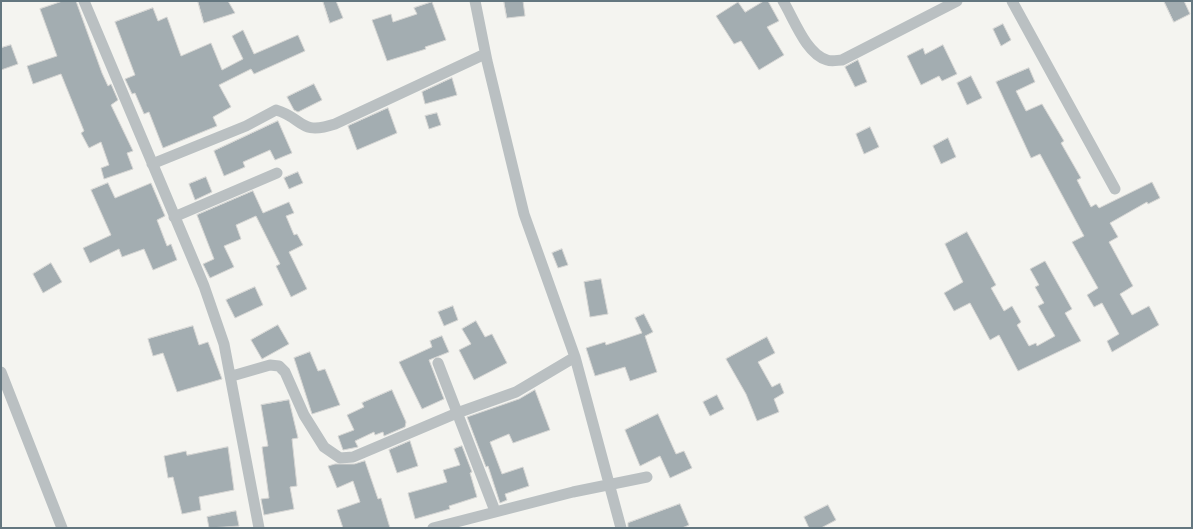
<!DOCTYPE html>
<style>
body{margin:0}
#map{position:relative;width:1193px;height:529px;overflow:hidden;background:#f4f4f0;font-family:Ubuntu,sans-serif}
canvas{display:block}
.frame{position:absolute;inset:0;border:2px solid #647780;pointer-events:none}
</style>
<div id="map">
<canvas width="1193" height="529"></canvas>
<div class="frame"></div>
</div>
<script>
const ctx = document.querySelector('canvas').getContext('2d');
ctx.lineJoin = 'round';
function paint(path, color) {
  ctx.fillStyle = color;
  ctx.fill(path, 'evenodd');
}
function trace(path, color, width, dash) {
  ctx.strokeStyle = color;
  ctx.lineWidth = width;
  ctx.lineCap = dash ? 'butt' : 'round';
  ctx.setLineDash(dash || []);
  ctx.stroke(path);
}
const building = new Path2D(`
 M63 1H76L102 73 108 86 111 84 118 100 111 105 133 151 127 153 133 169 104 179 101 168 109 165 101 142 89 148 81 133 84 131 61 74 33 84 27 66 57 56 40 9Z
 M198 1H228L235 13 204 23Z
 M323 1H336L343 18 330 23Z
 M504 1H523L525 16 507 18Z
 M764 1H768L779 21 767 27 784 55 759 70 741 41 734 44 716 16 738 2 745 12Z
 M1164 1H1184L1190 14 1174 22Z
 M432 2 446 40 425 47 426 49 387 61 372 20 391 14 393 22 417 14 414 8Z
 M153 8 158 21 167 17 181 56 211 43 222 70 243 59 232 36 243 30 254 54 298 35 305 51 254 74 251 69 219 85 231 107 213 117 217 126 163 148 149 112 144 114 135 93 132 94 125 79 135 75 115 22Z
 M1003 24 1011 40 1001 46 993 29Z
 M11 45 18 64 1 70V48Z
 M943 45 957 74 942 81 939 76 921 85 907 56 923 48 925 54Z
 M858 60 867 82 855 87 845 67Z
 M1029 68 1035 82 1016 91 1026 111 1042 104 1064 141 1061 143 1081 178 1077 180 1091 207 1096 204 1099 208 1152 182 1160 198 1148 204 1147 202 1110 223 1118 237 1109 242 1133 286 1120 294 1132 315 1149 306 1159 325 1112 352 1107 341 1119 334 1102 303 1094 307 1087 295 1098 288 1072 242 1084 236 1040 154 1031 158 996 82Z
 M971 76 982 98 967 105 957 83Z
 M452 78 457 95 425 104 422 92Z
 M314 84 322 100 298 112 294 110 287 97Z
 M388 108 397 133 357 150 348 126Z
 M437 113 441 125 429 129 425 116Z
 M278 121 292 153 275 160 270 150 243 162 245 167 224 176 214 151Z
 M870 127 879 147 864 154 856 134Z
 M948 138 956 157 941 164 933 146Z
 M298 172 303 183 289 189 284 178Z
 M206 177 212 192 195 200 189 184Z
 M108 183 115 198 151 183 165 216 157 220 167 246 171 244 177 260 153 270 144 249 122 257 119 249 90 263 83 248 111 235 91 190Z
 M253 191 263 213 289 202 294 213 286 216 294 235 297 234 303 245 289 252 307 289 291 297 276 266 280 264 256 216 236 225 241 239 224 246 234 267 210 278 203 264 214 259 197 215Z
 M967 232 996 285 991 288 1004 311 1012 306 1021 322 1017 325 1029 346 1036 343 1037 346 1055 336 1038 306 1044 303 1035 287 1039 285 1030 269 1045 261 1072 309 1065 313 1081 341 1018 371 999 335 990 340 970 303 954 311 944 293 963 282 945 244Z
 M562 249 568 265 558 268 552 253Z
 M51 263 62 282 43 293 33 274Z
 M601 279 608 314 590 317 584 282Z
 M255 287 263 305 235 318 226 300Z
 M453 306 458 320 444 326 438 312Z
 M644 314 653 332 645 336 657 372 630 381 625 367 595 376 586 348 605 342 606 345 642 333 635 318Z
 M476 321 485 337 492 334 507 363 474 380 459 350 471 344 462 329Z
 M278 325 289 344 262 359 251 340Z
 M193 326 199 345 208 342 222 379 177 392 163 353 153 356 148 339Z
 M442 336 449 352 429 360 444 399 422 409 399 362 432 347 430 341Z
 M767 337 775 353 758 362 772 387 780 383 784 393 774 399 779 412 757 421 746 394 726 359Z
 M310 352 318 371 325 369 340 405 312 414 294 358Z
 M392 390 406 422 405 427 384 436 383 432 375 435 374 432 355 441 358 447 343 450 338 436 354 430 347 415 364 407 362 403Z
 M535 390 550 430 513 443 509 434 490 442 502 474 523 467 529 486 505 494 507 500 500 503 488 466 486 467 467 417 519 399Z
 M717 395 724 409 710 416 703 402Z
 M289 400 298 438 292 439 297 486 290 487 294 509 264 515 261 499 269 498 262 447 268 446 261 405Z
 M658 414 676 454 684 451 692 468 670 478 660 456 640 466 625 430Z
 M410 441 418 466 397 473 389 450Z
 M462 446 472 472 470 473 477 497 449 506 450 509 415 519 408 493 447 482 443 470 460 465 454 449Z
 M228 447 234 490 199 497 201 510 182 514 173 477 168 478 164 456 186 451 187 455Z
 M365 461 378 499 381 498 390 528H343L337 510 360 502 353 481 337 488 328 466 335 464H354Z
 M680 504 689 525 682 528H628V523Z
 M828 505 836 520 821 528H809L804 517Z
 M236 511 239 526 209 528 207 517Z`);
paint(building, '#a3adb1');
trace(building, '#d5d5d3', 1);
trace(new Path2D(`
 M84 1 204 286 224 344 259 528
 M475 1 487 61 524 214 575 357 621 528
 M783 1C794 19 806 54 827 60 832 62 838 60 842 60L957 1
 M1012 1 1115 189
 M152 164 246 126 276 110C304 118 299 136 335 124L485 54
 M174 217 277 173
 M438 363 495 511
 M1 372 62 528
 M232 376 270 365 279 366 285 372 304 415 324 447 340 458 353 457 457 413 516 392 575 357
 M433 528 573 492 647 477`), '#bac0c2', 11);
</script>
